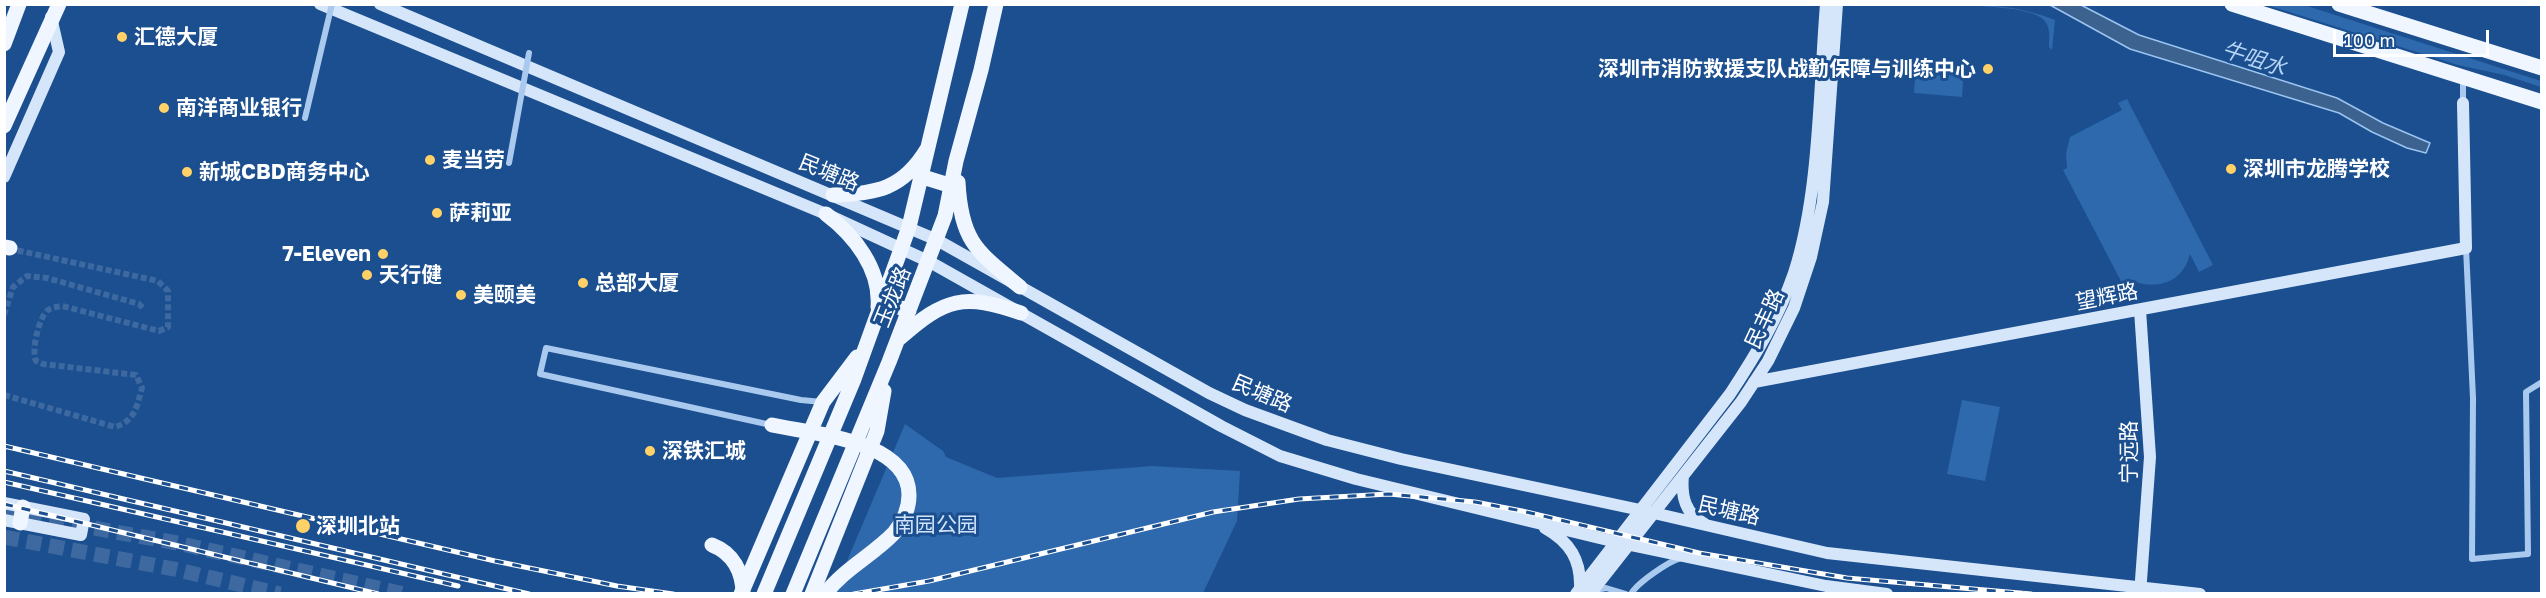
<!DOCTYPE html>
<meta charset="utf-8">
<style>
body{margin:0}
#map{position:relative;width:2546px;height:598px;overflow:hidden;background:#1b4f8f;font-family:"Golos Text",sans-serif}
canvas{display:block}
.frame{position:absolute;inset:0;border:6px solid #fff;pointer-events:none}
.scale{position:absolute;left:2333px;top:30px;width:156px;height:27px;box-sizing:border-box;border:3px solid #fff;border-top:0;padding-left:8px;font-size:18px;line-height:21px;white-space:nowrap;color:#fff;-webkit-text-stroke:4px #1b4f8f;paint-order:stroke}
</style>
<div id="map">
<canvas width="2546" height="598"></canvas>
<div class="frame"></div>
<div class="scale">100 m</div>
</div>
<script>
const ctx = document.querySelector('canvas').getContext('2d');
ctx.lineJoin = 'round';
function paint(path, color) {
  ctx.fillStyle = color;
  ctx.fill(path, 'evenodd');
}
function trace(path, color, width, dash) {
  ctx.strokeStyle = color;
  ctx.lineWidth = width;
  ctx.lineCap = dash ? 'butt' : 'round';
  ctx.setLineDash(dash || []);
  ctx.stroke(path);
}
function label(font, color, halo, rows, align = 'center') {
  ctx.font = font + ' "Golos Text","Noto Sans SC",sans-serif';
  ctx.lineWidth = 6;
  ctx.setLineDash([]);
  ctx.textBaseline = 'middle';
  ctx.strokeStyle = halo;
  ctx.fillStyle = color;
  for (const [text, x, y, turn = 0] of rows) {
    ctx.save();
    ctx.translate(x, y);
    ctx.rotate((+turn || 0) * Math.PI / 180);
    ctx.textAlign = isNaN(turn) ? turn : align;
    if (halo) ctx.strokeText(text, 0, 0);
    ctx.fillText(text, 0, 0);
    ctx.restore();
  }
}
paint(new Path2D(`
 M1952 5C1991 4 2018 6 2055 20L2052 50 2049 47C2049 37 2051 28 2044 20 2031 6 1972 6 1952 5Z
 M2267 5H2304L2541 81V87L2504 75 2458 65Z
 M1916 64 1964 68 1962 97 1914 93Z
 M2127 99 2213 265 2199 272 2190 254C2183 283 2156 291 2130 280L2123 285 2063 170 2067 168 2066 153 2070 137 2122 110 2118 103Z
 M1962 400 2000 407 1985 481 1947 474Z
 M905 424 943 451 946 457 997 478 1152 466 1240 471 1237 521 1203 593 833 594Z`), '#2e69ad');
const water = new Path2D(`
 M2050 5H2081L2139 35 2337 98 2383 123 2430 143 2426 153 2407 148 2372 132 2339 113 2130 49Z`);
paint(water, '#3c6290');
trace(water, '#9cc4f0', 1.5);
trace(new Path2D(`
 M4 315 13 287 27 276 47 278 139 304 143 308
 M4 395 115 427C135 421 137 406 142 388L136 375 43 364 36 361C31 350 39 317 48 310 53 307 57 307 62 306L159 331 168 327V291L158 281 11 249`), '#3d69a0', 6, [6, 3]);
trace(new Path2D(`
 M4 512 177 543 404 594
 M4 537 174 569 280 594`), '#3d69a0', 15, [15, 8]);
trace(new Path2D(`
 M2463 79V103
 M2466 248 2473 398 2472 559 2528 554 2526 392 2542 382
 M771 425 540 374 546 348 801 400 822 402
 M1596 590 1606 588 1626 594
 M1631 594C1637 583 1669 561 1681 558`), '#a9c9ee', 6);
trace(new Path2D(`
 M320 4 826 214 930 262 1221 426 1280 456 1356 479 1616 542 1826 586 1887 594
 M380 4 937 240 1209 393 1245 410 1327 440 1401 459 1645 511 1827 553 2200 594
 M4 177 59 52 51 17
 M2140 310 2150 457 2140 594
 M1754 382 2466 248 2463 103
 M1683 476C1681 496 1685 514 1705 524
 M4 503 84 519 81 535 4 520
 M1545 528C1570 542 1581 560 1580 588
 M1576 594 1730 394C1755 356 1779 317 1794 273 1820 192 1819 90 1826 4
 M1590 594 1741 402 1768 361 1794 308 1811 257 1823 202 1837 4`), '#d6e6fa', 12);
trace(new Path2D(`
 M2232 4 2542 102
 M2339 4 2542 68
 M4 44 19 4
 M4 126 59 4
 M923 177 952 186
 M958 182C961 241 976 251 1020 287
 M833 195C876 194 903 189 927 149
 M826 214C854 235 881 269 878 307
 M4 247 10 248
 M882 301 909 311
 M900 338C945 298 964 293 1021 313
 M20 523 23 507
 M741 594 823 402 857 357
 M764 594 854 379 909 227 962 4
 M793 594 889 362 945 216 956 161 981 70 996 4
 M812 594 877 431 884 391`), '#f0f6ff', 15);
const rail = new Path2D(`
 M4 446 495 561 617 586 673 594
 M4 471 529 594
 M4 482 458 586
 M4 504 378 594
 M854 594 929 581 1213 512 1299 499 1389 494 1475 502 1522 511 1699 553 1847 578 2031 594`);
trace(rail, '#fff', 5);
trace(rail, '#1b4f8f', 3, [9]);
trace(new Path2D(`
 M305 118 332 4
 M509 163 529 53`), '#a9c9ee', 6);
trace(new Path2D(`
 M772 425C812 434 909 440 909 495 909 509 903 522 894 533 873 555 844 569 825 594
 M712 545C733 553 743 572 743 594`), '#f0f6ff', 15);
for (const [x, y, r, color] of [
 [122,37,6,"#ffd166"],
 [1988,69,6,"#ffd166"],
 [164,108,6,"#ffd166"],
 [430,160,6,"#ffd166"],
 [2231,169,6,"#ffd166"],
 [187,172,6,"#ffd166"],
 [437,213,6,"#ffd166"],
 [383,254,6,"#ffd166"],
 [367,275,6,"#ffd166"],
 [583,283,6,"#ffd166"],
 [461,295,6,"#ffd166"],
 [650,451,6,"#ffd166"],
 [303,526,8,"#ffd166"]
]) {
  const dot = new Path2D();
  dot.arc(x, y, r, 0, 2 * Math.PI);
  ctx.fillStyle = color;
  ctx.fill(dot);
  trace(dot, '#1b4f8f', 2);
}
label('bold 21px', '#fff', '#1b4f8f', [
 ["汇德大厦",134,37],
 ["深圳市消防救援支队战勤保障与训练中心",1976,69,"right"],
 ["南洋商业银行",176,108],
 ["麦当劳",442,160],
 ["深圳市龙腾学校",2243,169],
 ["新城CBD商务中心",199,172],
 ["萨莉亚",449,213],
 ["7-Eleven",371,254,"right"],
 ["天行健",379,275],
 ["总部大厦",595,283],
 ["美颐美",473,295],
 ["深铁汇城",662,451],
 ["深圳北站",316,526]
], 'left');
label('21px', '#fff', '#1b4f8f', [
 ["民塘路",829,173,22],
 ["玉龙路",893,297,-68],
 ["望辉路",2107,297,-11],
 ["民丰路",1765,319,-65],
 ["民塘路",1262,394,23],
 ["宁远路",2129,452,-90],
 ["民塘路",1729,511,13]
]);
label('21px', '#cfe3fa', '#1b4f8f', [
 ["南园公园",936,525]
]);
label('italic 22px', '#b5d3f5', '#1b4f8f', [
 ["牛咀水",2254,59,18]
]);
</script>
